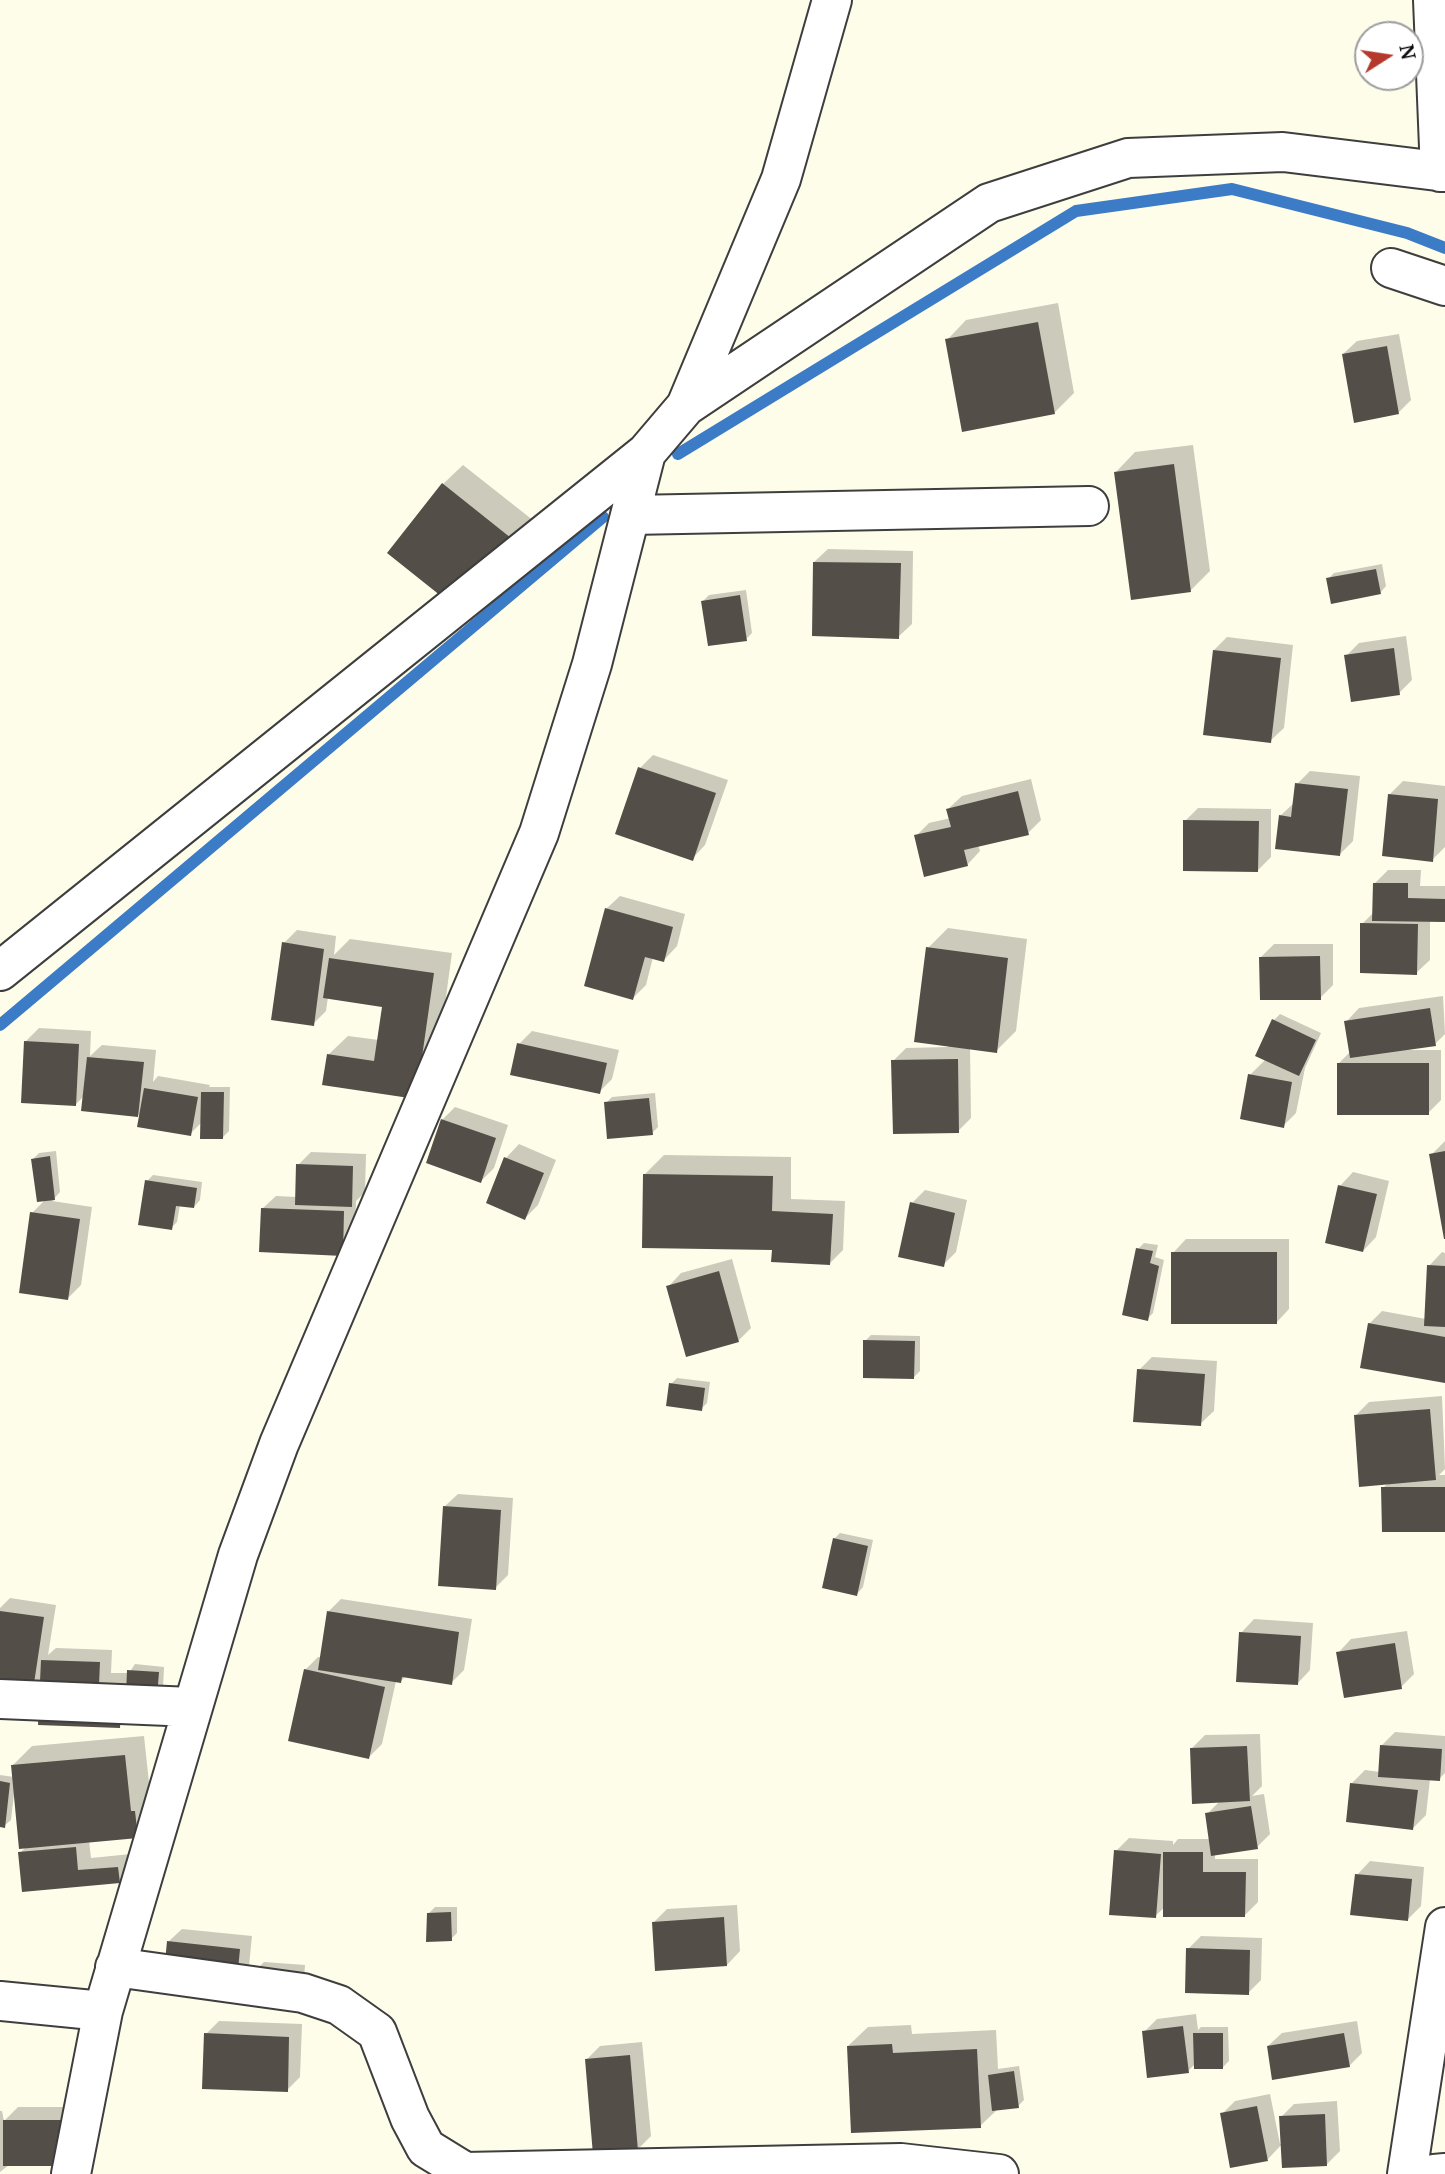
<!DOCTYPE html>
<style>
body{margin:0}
#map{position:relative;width:1445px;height:2174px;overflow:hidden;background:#fefdea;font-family:"Noto Serif",serif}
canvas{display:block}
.north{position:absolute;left:1354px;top:21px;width:70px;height:70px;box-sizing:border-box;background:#fff;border:2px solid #9d9d9d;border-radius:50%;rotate:78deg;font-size:19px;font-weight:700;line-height:28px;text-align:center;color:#0b0b0b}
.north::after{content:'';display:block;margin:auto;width:24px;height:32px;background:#b4382b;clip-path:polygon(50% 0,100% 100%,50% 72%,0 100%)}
</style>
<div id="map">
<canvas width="1445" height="2174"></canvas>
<div class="north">N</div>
</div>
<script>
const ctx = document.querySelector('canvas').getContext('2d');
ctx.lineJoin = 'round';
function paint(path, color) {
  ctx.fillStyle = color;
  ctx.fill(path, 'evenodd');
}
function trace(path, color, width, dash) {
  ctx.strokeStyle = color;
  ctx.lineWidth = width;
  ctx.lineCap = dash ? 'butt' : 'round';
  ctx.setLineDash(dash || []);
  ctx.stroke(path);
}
paint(new Path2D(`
 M1058 303 1074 393 1054 413 947 340 966 320Z
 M1399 334 1411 400 1398 413 1343 354 1357 341Z
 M1193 445 1210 571 1190 591 1116 472 1135 452Z
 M463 465 534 521 461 609 443 484Z
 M828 549 913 551 912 624 898 637 814 562Z
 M1382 564 1386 586 1380 593 1328 579 1334 573Z
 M746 590 752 633 746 639 703 601 709 595Z
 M1406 636 1412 680 1399 693 1346 656 1359 643Z
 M1227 637 1293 645 1284 728 1270 741 1214 650Z
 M653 755 728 780 705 845 692 859 640 768Z
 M1310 771 1360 776 1353 841 1340 854 1280 816 1294 803 1297 784Z
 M1031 779 1041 820 1028 833 978 845 980 851 967 865 916 836 929 823 951 818 948 809 962 796Z
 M1403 781 1445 786V847L1432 860 1390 794Z
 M1198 808 1271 809V857L1258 870 1185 821Z
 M1388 870H1421L1420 886H1445V920H1430V960L1416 973 1362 924 1374 912 1375 883Z
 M620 896 685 914 677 946 664 960 653 957 646 985 633 998 606 909Z
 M948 928 1027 939 1016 1031 996 1051 970 1047 971 1118 958 1131 893 1061 906 1048 948 1047 928 948Z
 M297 930 336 936 334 955 350 939 452 953 435 1077 328 1055 348 1036 379 1040 384 1005 328 997 326 1011 313 1024 284 943Z
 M1274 944H1333V985L1320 998 1261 957Z
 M1443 996 1445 1034 1435 1044 1409 1048V1050H1441V1100L1428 1113 1339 1063 1351 1051 1346 1022 1359 1008Z
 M1280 1014 1321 1033 1305 1068 1296 1113 1283 1126 1250 1075 1266 1059 1274 1020Z
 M39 1028 91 1031 90 1056 102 1045 156 1050 153 1082 158 1076 210 1085 209 1087H230L229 1131 223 1137 202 1122 190 1134 141 1115 83 1109 85 1095 75 1105 26 1041Z
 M532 1031 619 1050 612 1079 599 1092 519 1044Z
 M655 1093 658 1127 652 1133 606 1103 612 1097Z
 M455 1107 508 1125 494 1168 481 1181 442 1120Z
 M1445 1141V1237L1431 1155Z
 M519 1144 556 1160 538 1205 525 1218 488 1203 506 1158Z
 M56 1151 60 1192 52 1201 92 1207 81 1285 68 1298 32 1213 45 1200 33 1159 39 1153Z
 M311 1152 366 1154 365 1192 356 1201 355 1241 342 1254 262 1209 276 1196 297 1197 298 1165Z
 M664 1155 791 1157V1199L845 1201 843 1250 830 1263 773 1246 645 1174Z
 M1353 1172 1389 1181 1376 1237 1363 1251 1340 1186Z
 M153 1175 202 1182 200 1200 194 1207 180 1205 177 1222 171 1228 147 1181Z
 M925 1190 967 1200 956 1252 943 1265 912 1203Z
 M1186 1239H1289V1309L1276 1323 1173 1253Z
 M1144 1243 1158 1245 1155 1257 1164 1260 1153 1313 1147 1319 1138 1249Z
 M1442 1252 1445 1253V1382L1369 1324 1382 1311 1426 1319 1429 1266Z
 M732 1259 751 1328 738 1341 668 1287 681 1273Z
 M871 1335 920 1336V1371L914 1377 865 1341Z
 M1152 1357 1217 1361 1214 1411 1200 1424 1139 1370Z
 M677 1378 710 1382 707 1403 701 1409 671 1384Z
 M1442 1396 1445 1469 1439 1475H1445V1531L1383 1488 1388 1483 1356 1415 1369 1402Z
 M458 1494 513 1498 508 1575 495 1588 444 1507Z
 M840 1533 873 1540 863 1587 857 1594 834 1539Z
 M10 1598 56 1605 48 1655 56 1648 112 1650 111 1673H129L135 1664 164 1667 163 1689 132 1713 119 1726 41 1696 0 1703V1608Z
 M341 1599 472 1619 464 1670 451 1683 406 1676 401 1681H396L382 1744 369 1757 305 1670 318 1657H322L328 1612Z
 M1254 1619 1313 1623 1310 1670 1297 1684 1241 1633Z
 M1407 1631 1414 1674 1401 1687 1338 1653 1351 1639Z
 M1395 1732 1445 1736V1773L1439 1779H1430L1426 1815 1413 1828 1352 1783 1365 1770 1380 1772 1382 1745Z
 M1260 1734 1262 1786 1252 1796 1264 1794 1270 1834 1257 1847 1215 1853V1859H1258V1902L1245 1915 1165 1907 1155 1916 1116 1851 1129 1838 1173 1841V1845L1178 1839H1211L1207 1814 1220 1801 1192 1748 1205 1735Z
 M144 1736 150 1792 137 1837 89 1841 91 1858 131 1854 132 1868 119 1881 24 1890 20 1853 26 1847 15 1794H14L11 1820 4 1826H0V1775L14 1777 12 1766 32 1746Z
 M1370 1861 1424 1867 1421 1906 1407 1920 1357 1875Z
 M737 1905 740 1951 727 1965 653 1923 667 1909Z
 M435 1907H457V1933L451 1939 428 1914Z
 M182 1929 252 1936 248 1976 168 1942Z
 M1201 1936 1262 1938 1261 1980 1248 1993 1188 1949Z
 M264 1962 305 1965 303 1996 258 1968Z
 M1196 2014 1198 2030 1201 2027H1228L1229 2061 1223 2067 1195 2064 1188 2071 1144 2032 1157 2019Z
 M219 2021 302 2024 300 2077 287 2090 206 2034Z
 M1357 2021 1362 2053 1349 2066 1268 2046 1282 2033Z
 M911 2025 912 2034 996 2030 998 2069 1019 2066 1024 2100 1018 2106 998 2109 980 2126 848 2046 868 2027Z
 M642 2042 651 2136 637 2150 587 2059 600 2046Z
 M1270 2094 1280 2144H1282L1281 2117 1294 2104 1337 2101 1340 2151 1327 2164 1282 2144 1268 2159 1222 2114 1235 2101Z
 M18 2107H84L0 2172V2111H2L4 2121Z`), '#0003');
trace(new Path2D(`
 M678 454 1076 211 1232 189 1407 233 1445 248
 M0 1025 603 517`), '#3c7bc6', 12);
paint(new Path2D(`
 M1038 322 1055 414 962 432 945 339Z
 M1387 346 1399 414 1354 423 1342 354Z
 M1174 464 1191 592 1131 600 1114 472Z
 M442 483 516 542 461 612 387 553Z
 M813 562 901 563 899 639 812 636Z
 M1376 569 1381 594 1331 604 1326 578Z
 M740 595 747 641 708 646 701 601Z
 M1394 648 1400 695 1351 702 1344 655Z
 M1213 650 1281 658 1271 743 1203 735Z
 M638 767 716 793 693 861 615 834Z
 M1295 783 1348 789 1340 856 1275 849 1279 815 1291 817Z
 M1018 791 1029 835 964 850 968 866 924 877 914 835 951 827 946 809Z
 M1388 794 1438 799 1433 862 1382 856Z
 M1183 820 1259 821 1258 872 1183 871Z
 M1373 883H1408V898L1445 899V922L1372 921Z
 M605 908 673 927 664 962 645 957 633 1000 584 986Z
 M1360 923 1418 924 1417 975 1360 973Z
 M282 942 324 949 314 1026 271 1020Z
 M926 947 1008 958 997 1053 914 1042Z
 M1320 956 1321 1000H1260L1259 957Z
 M329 958 434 973 416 1099 322 1085 327 1054 374 1061 382 1007 323 998Z
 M1430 1008 1436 1046 1350 1058 1344 1021Z
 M1272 1019 1316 1040 1299 1076 1255 1056Z
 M24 1041 79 1044 76 1106 21 1103Z
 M517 1043 607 1063 600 1094 510 1075Z
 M87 1057 144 1062 138 1117 81 1111Z
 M958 1059 959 1133 893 1134 891 1060Z
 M1337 1063H1429V1115H1337Z
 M1248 1074 1292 1082 1284 1128 1240 1119Z
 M144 1088 198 1097 191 1136 137 1127Z
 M201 1092H224L223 1139H200Z
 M649 1098 653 1135 607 1139 604 1102Z
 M441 1119 496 1138 481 1183 426 1163Z
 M1445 1151V1239H1444L1429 1154Z
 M50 1156 55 1200 37 1202 31 1159Z
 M504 1157 544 1173 525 1220 486 1203Z
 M296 1164 353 1166 352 1207 295 1205Z
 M643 1174 773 1176 772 1211 833 1214 830 1265 771 1262 772 1250 642 1248Z
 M145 1180 197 1188 194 1208 176 1206 172 1230 138 1225Z
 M1338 1185 1377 1194 1363 1252 1325 1243Z
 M910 1202 955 1213 944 1267 898 1257Z
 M261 1208 344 1211 343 1256 259 1252Z
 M30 1212 80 1219 68 1300 19 1293Z
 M1136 1248 1153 1251 1150 1263 1159 1266 1148 1321 1122 1315Z
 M1171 1252H1277V1324H1171Z
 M1427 1265 1445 1266V1327L1424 1326Z
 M719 1271 739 1342 686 1357 666 1286Z
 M1368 1323 1445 1337V1383L1360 1368Z
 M863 1340 915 1341 914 1379 863 1378Z
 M1137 1369 1205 1374 1201 1426 1133 1422Z
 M669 1383 705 1388 702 1411 666 1406Z
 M1430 1409 1436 1480 1359 1487 1354 1415Z
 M1381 1487H1445V1532H1382Z
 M443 1506 501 1510 496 1590 438 1586Z
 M833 1538 868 1546 857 1596 822 1588Z
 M0 1611 44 1617 30 1710 0 1705Z
 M327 1611 459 1632 452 1685 402 1677 401 1683 318 1670Z
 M1239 1632 1301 1636 1298 1685 1236 1682Z
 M1395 1643 1402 1689 1344 1698 1336 1652Z
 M41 1660 100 1662 99 1685 122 1686 120 1728 38 1725Z
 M304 1669 385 1687 369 1759 288 1741Z
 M127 1670 159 1672 157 1697 126 1695Z
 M1380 1745 1442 1749 1440 1781 1378 1777Z
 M1247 1746 1250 1801 1192 1804 1190 1748Z
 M125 1755 131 1811H135L138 1838 19 1849 11 1765Z
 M0 1781 10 1783 5 1828 0 1827Z
 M1350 1783 1418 1790 1413 1830 1346 1822Z
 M1251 1806 1258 1849 1211 1856 1205 1813Z
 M76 1847 78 1870 118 1867 120 1883 22 1892 18 1852Z
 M1114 1850 1161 1854 1156 1918 1109 1915Z
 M1163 1852H1203V1872H1246L1245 1917H1163Z
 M1355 1874 1412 1879 1408 1921 1350 1915Z
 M451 1912 452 1941 426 1942 427 1913Z
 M724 1917 727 1966 655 1971 652 1922Z
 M167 1941 240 1949 236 1991 163 1984Z
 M1186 1948 1250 1950 1249 1995 1185 1993Z
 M1183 2026 1189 2073 1147 2078 1142 2031Z
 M204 2033 289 2037 288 2092 202 2089Z
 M1193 2033H1223V2069H1194Z
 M1344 2033 1350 2067 1272 2080 1267 2046Z
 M892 2044 893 2053 977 2049 981 2128 851 2133 847 2046Z
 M630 2055 638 2151 593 2155 585 2059Z
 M1014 2071 1019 2108 992 2111 988 2075Z
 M1257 2106 1268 2161 1230 2168 1220 2113Z
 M1325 2114 1327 2166 1282 2168 1279 2116Z
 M3 2120H71V2166H3Z`), '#534e48');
const minor = new Path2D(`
 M1433 0 1440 172
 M1391 268 1445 286
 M686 406 781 179 832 0
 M631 515 1089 506
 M0 971 646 453
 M0 1699 192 1707
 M115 1967 303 1993 339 2005 377 2032 410 2118 426 2148 465 2172 901 2163 999 2174
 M0 2001 103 2011
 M71 2174 103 2011 238 1555 279 1444 539 833 592 664 646 453 686 406 989 203 1128 158 1283 152 1445 172
 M1407 2174 1445 1927
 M1434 2174 1445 2173`);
trace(minor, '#3e3e3e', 42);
trace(minor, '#fff', 38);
</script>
